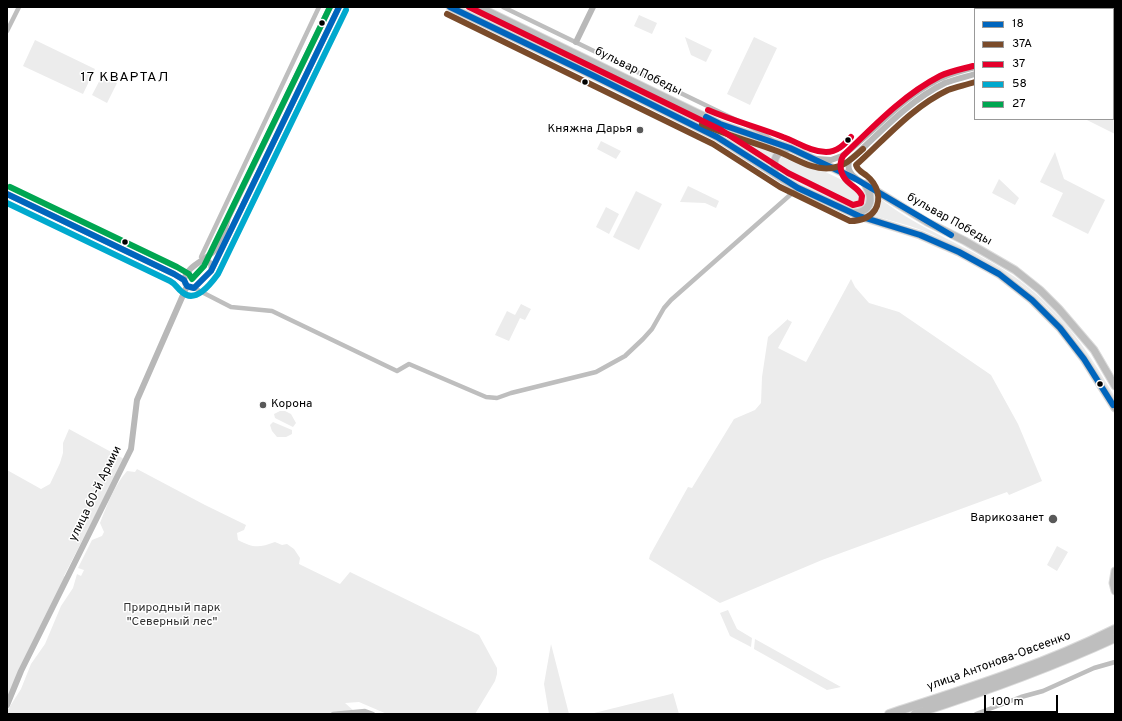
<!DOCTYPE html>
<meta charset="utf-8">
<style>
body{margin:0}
#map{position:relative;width:1122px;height:721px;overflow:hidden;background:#fff;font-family:Overpass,sans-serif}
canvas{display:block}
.frame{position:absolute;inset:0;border:8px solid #000;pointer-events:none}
.legend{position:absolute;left:974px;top:8px;width:140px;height:112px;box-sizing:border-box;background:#fff;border:1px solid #999;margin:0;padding:5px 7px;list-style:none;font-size:12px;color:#000}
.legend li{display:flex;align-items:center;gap:8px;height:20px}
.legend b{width:20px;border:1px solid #999}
.scale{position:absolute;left:984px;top:695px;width:74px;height:18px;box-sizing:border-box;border:2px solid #000;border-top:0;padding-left:5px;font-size:12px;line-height:14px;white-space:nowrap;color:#000;-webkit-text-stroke:3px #fff;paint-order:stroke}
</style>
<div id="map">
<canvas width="1122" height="721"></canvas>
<div class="frame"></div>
<ul class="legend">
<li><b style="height:5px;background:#0065bd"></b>18</li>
<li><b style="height:5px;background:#7a4b2a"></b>37А</li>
<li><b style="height:5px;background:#e4002b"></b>37</li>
<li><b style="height:5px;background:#00a9ce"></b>58</li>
<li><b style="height:5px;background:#00a651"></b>27</li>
</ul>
<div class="scale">100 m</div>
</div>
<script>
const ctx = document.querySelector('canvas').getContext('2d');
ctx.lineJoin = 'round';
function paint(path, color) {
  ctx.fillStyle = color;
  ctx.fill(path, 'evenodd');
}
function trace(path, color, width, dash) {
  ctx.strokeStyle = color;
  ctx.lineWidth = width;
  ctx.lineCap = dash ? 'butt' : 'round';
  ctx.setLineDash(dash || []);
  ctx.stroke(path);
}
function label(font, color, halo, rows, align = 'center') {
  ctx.font = font + ' Overpass,sans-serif';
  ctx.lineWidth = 3;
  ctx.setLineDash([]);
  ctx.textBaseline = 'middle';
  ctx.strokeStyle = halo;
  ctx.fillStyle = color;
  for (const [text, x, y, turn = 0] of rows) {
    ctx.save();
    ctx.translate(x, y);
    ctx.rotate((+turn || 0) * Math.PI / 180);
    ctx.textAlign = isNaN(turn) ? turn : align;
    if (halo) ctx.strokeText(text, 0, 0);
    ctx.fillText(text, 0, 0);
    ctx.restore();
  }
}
paint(new Path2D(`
 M459 7H467L722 131 754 143 777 150C771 154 769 159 769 166L719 133Z
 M639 15 657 23 652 34 634 26Z
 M685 37 712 50 706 62 691 55Z
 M754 37 777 48 750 105 727 94Z
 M35 40 95 69 83 94 23 66Z
 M102 76 117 83 107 103 92 95Z
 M1113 85 1115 86V134L1085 119H1113Z
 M601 141 621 151 616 159 597 149Z
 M1055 152 1064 179 1105 200 1088 234 1052 216 1063 193 1040 182Z
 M784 155H790L865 191C870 202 865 210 852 209L787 177C776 170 775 164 784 155Z
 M999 179 1019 198 1015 205 992 193Z
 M688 186 719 201 716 208 705 203 680 202Z
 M636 191 662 204 639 250 613 237Z
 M874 195C888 204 902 215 917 223 960 247 1007 265 1043 300 1074 329 1094 362 1115 397V401C1074 328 1034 283 957 247 946 242 935 235 924 231 905 224 885 219 866 214 874 209 876 204 874 195Z
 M606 207 619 214 609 234 596 227Z
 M851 279 855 287 869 303 899 312 991 375 1018 424 1042 481 1009 495 1007 492 822 560 720 603 649 559 650 555 688 487 692 488 734 419 755 410 761 403 762 377 768 337 788 319V320L792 322 778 348 806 362Z
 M521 304 531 309 525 320 520 318 509 341 495 335 507 311 515 315Z
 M280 411H285L291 414 296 423 293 427 275 418 274 414Z
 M273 422 292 430V434L286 437H277L272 431 270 425Z
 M69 429 124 459 64 576 65 577 7 698V470L41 489 50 484 60 463 63 453V443Z
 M137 469 205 505 246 525 244 530 237 533 238 540C253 548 259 548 275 542L282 545 287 544 294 549 300 558 299 564 340 584 350 572 479 635 497 668V674L495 681 475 714H387L359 702 345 703 354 711 333 714H7V711L21 689 31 664 45 644 61 606 73 588 77 574 81 576 84 570 78 568 92 540 102 536 104 532 100 523C107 505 114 486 127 471L135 472Z
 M1057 546 1068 552 1057 571 1047 565Z
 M728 610 737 629 752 638 751 647 730 636 720 613Z
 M755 639 841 687 827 690 754 649Z
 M551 644 569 714H549L544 684Z
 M673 693 679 714H590L671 694Z`), '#ececec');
const primary = new Path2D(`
 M450 7 594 76 717 137 784 180 798 188 859 216 920 235 959 252 999 274 1032 300 1060 328 1084 359 1115 408
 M479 7 720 124 790 148 854 178
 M775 174C773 160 774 152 790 148
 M865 184 927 222 965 241 1015 270 1040 290 1059 309 1094 350 1115 386
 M853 213C871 212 874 199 866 186
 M1115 571 1113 583 1115 591`);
const highway = new Path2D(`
 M889 714C966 689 1043 665 1115 629
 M915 714C983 692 1050 668 1115 638`);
trace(primary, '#dbdbdb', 9);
trace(highway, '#dbdbdb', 10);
trace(new Path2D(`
 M503 7 761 132 772 140
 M7 31 19 7
 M201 257 319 7
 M204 259 210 262 211 270
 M194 288 231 307 272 311 397 371 409 364 486 397 497 398 511 393 596 372 625 356 643 339 652 329 664 308 671 300 798 188
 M333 714 365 711 373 714
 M976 714 1021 697 1043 691 1094 668 1115 662`), '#bebebe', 4.5);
trace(new Path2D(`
 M1113 32H1115
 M1113 39 1115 38
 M576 42 593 7
 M817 159 831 160 842 156C874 132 899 100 935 81 947 74 961 71 975 67
 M865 184C855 178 846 173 849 161 879 134 908 101 945 83 955 79 965 77 975 74
 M7 194 174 274 184 280C185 286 188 288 194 288L211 271 339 7
 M184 280C187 266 204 261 213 252 221 244 225 229 228 218L330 7
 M7 705 21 671 131 449 137 400 187 286`), '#b8b8b8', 6);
trace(primary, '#bebebe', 7);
trace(highway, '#bebebe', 8);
trace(new Path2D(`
 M450 7 594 76 717 137 798 188 859 216 920 235 959 252 999 274 1032 300 1060 328 1084 359 1113 405
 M706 117 720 124 790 148 854 178 951 235
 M7 194 174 274 184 280 187 286 194 288 211 271 339 7`), '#0065bd', 6);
trace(new Path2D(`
 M447 14 713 144 780 187 850 221C859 221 869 219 875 210 882 198 877 184 867 176 862 172 858 171 856 165 885 139 912 107 948 90 956 87 966 85 975 82
 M702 124C726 135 752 142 777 151 795 158 812 171 832 168 845 166 854 157 863 149`), '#7a4b2a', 6);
trace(new Path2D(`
 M469 7 721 130 788 173 853 205 861 203 862 196C859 189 853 187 848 182 841 176 838 165 843 156 873 127 903 95 940 76 950 71 962 69 973 66
 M708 110C733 121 758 127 783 137 797 142 811 152 826 152 837 152 844 145 851 137`), '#e4002b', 6);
trace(new Path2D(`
 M7 203 170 281C176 284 177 288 182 292 195 304 210 285 218 274L346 10`), '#00a9ce', 6);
trace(new Path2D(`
 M10 187 177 267 189 274 192 279 204 266 330 7`), '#00a651', 6);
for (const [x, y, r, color] of [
 [322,23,3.5,"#000"],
 [585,82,3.5,"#000"],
 [640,130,4,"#595959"],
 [848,140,3.5,"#000"],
 [125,242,3.5,"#000"],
 [1100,384,3.5,"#000"],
 [263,405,4,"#595959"],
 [1053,519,5,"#595959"]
]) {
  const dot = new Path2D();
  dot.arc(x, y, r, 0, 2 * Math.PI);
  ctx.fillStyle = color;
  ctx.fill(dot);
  trace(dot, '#fff', 1.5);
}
label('12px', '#000', '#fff', [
 ["бульвар Победы",638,72,26],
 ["бульвар Победы",949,220,29],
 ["улица 60-й Армии",96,494,-64],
 ["улица Антонова-Овсеенко",999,662,-20]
]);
label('12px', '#000', '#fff', [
 ["Княжна Дарья",632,130],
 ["Корона",271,405,"left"],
 ["Варикозанет",1044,519]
], 'right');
label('12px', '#333', '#fff', [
 ["Природный парк",172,609],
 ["\"Северный лес\"",172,623]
]);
ctx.letterSpacing = '1px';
label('14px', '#000', '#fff', [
 ["17 КВАРТАЛ",125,78]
]);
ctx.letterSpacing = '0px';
</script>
